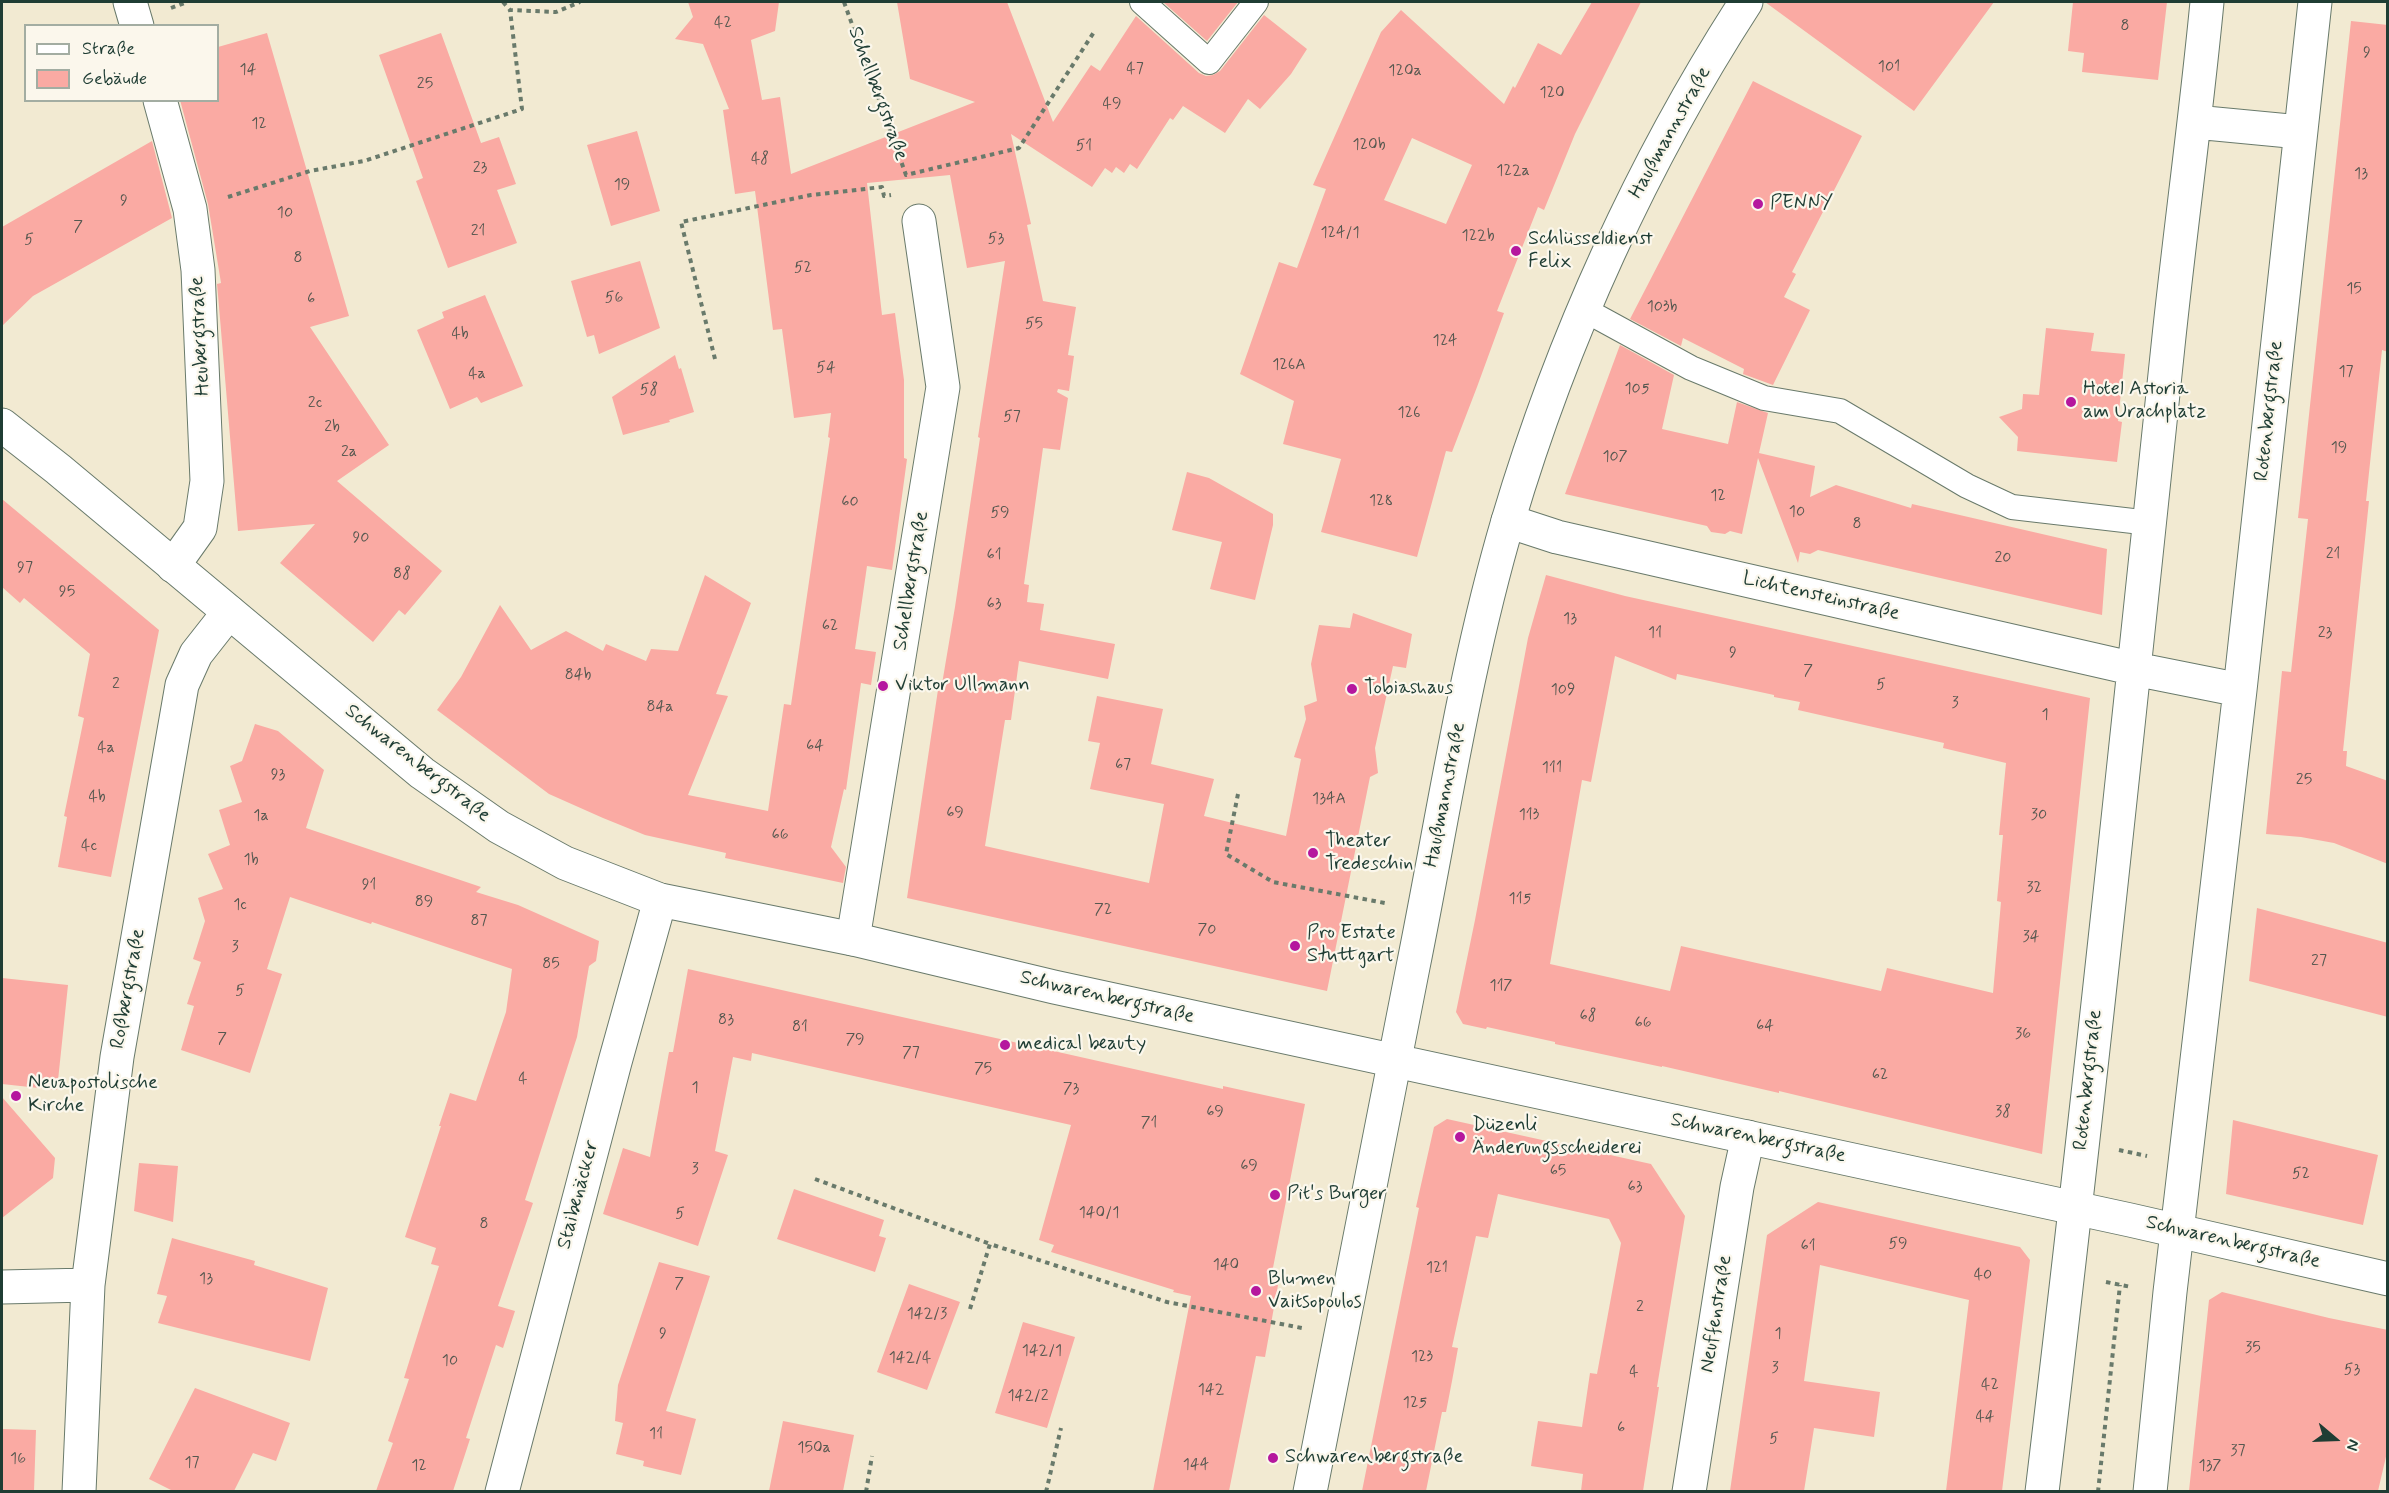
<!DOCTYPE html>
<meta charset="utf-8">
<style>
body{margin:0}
#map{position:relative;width:2389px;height:1493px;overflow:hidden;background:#f2ead2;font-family:Mynerve,sans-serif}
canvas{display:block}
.frame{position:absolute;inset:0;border:3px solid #1f3d34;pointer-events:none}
.legend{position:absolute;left:24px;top:24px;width:195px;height:78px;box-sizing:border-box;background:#fbf7ec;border:2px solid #a3ada2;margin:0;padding:8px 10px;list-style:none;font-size:18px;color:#1f3d34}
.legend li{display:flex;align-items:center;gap:12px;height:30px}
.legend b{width:30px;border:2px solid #a3ada2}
.north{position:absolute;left:2305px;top:1409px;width:60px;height:60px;-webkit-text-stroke:4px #fbf7ec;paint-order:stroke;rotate:109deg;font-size:16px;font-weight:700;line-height:24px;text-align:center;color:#1f3d34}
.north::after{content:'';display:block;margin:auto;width:21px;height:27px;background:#1f3d34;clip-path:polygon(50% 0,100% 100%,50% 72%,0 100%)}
</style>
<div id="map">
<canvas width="2389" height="1493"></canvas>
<div class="frame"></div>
<ul class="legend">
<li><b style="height:8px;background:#fff"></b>Straße</li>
<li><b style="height:16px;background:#faaaa3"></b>Gebäude</li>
</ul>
<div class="north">N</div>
</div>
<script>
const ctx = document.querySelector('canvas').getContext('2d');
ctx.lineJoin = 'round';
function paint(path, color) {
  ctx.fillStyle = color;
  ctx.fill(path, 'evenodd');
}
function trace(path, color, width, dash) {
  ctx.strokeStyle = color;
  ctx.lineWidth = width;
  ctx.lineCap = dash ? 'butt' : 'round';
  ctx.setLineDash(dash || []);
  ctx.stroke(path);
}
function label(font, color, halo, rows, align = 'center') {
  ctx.font = font + ' Mynerve,sans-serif';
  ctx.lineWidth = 4.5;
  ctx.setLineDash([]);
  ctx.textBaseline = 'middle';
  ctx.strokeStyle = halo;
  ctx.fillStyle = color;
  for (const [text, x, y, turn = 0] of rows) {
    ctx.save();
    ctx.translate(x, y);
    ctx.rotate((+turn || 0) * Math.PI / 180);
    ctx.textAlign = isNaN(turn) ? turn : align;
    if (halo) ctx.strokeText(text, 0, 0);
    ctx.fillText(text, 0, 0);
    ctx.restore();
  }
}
paint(new Path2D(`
 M688 2H779L775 31 751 40 762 100 780 97 791 174 975 102 910 79 897 2H1007L1053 122 1091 65 1100 71 1136 16 1199 73 1206 76 1213 75 1220 71 1264 15 1307 49 1291 74 1260 109 1248 99 1225 133 1183 106 1173 120 1170 118 1137 169 1130 164 1124 173 1116 167 1112 173 1105 168 1092 187 1011 134 1031 224 1027 225 1043 301 1076 307 1068 355 1074 356 1069 391 1058 389 1057 392 1068 398 1060 450 1043 448 1024 584 1029 585 1027 602 1044 604 1040 630 1115 644 1108 679 1019 661 1011 720H1005L985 846 1149 883 1164 804 1090 789 1100 743 1088 741 1097 696 1163 709 1151 764 1214 779 1204 816 1286 836 1301 759 1294 757 1306 719 1304 706 1317 701 1311 664 1319 625 1350 628 1353 613 1412 634 1406 668 1393 666 1375 748 1378 773 1370 777 1327 991 907 898 939 683 942 684 955 607 980 438 978 437 1005 261 967 268 950 175 867 183 882 315 895 313 904 380V458L907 459 892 570 867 566 855 649 876 652 871 685 861 683 846 790 844 789 831 847 846 867 843 883 725 858 726 853 645 835 603 818 549 794 437 710 461 677 500 605 531 650 566 631 603 651 606 644 646 661 651 649 678 651 705 575 751 603 716 694 728 696 688 795 768 811 784 704 791 705 830 438 828 437 831 413 794 418 782 329 773 330 755 191 735 194 723 110 729 109 703 44 675 39 693 17Z
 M1163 2H1238L1207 41Z
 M1592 2H1641L1575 134 1544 210 1538 207 1497 311 1504 313 1477 387 1452 452 1446 451 1417 557 1321 532 1341 459 1283 444 1294 401 1240 374 1279 262 1297 268 1326 189 1313 185 1381 32 1401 10 1504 104 1513 86 1515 88 1538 43 1561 55ZM1412 138 1472 165 1446 224 1384 200Z
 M1765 2H1994L1914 111Z
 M2073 2H2167L2158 80 2082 72 2084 53 2068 51Z
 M2351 21 2388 25V352L2382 350 2366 501H2369L2343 751H2347L2346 766 2388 781V864L2334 843 2301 837 2266 834 2282 671 2291 672 2308 519 2298 518Z
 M267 33 349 316 310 327 389 445 337 481 442 571 405 615 399 610 373 642 280 563 315 524 238 531 218 295 217 284 221 283 208 204 180 100H218V47Z
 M441 33 481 143 499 137 516 184 497 190 517 243 448 268 416 181 423 178 379 55Z
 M1753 81 1862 136 1792 272 1796 274 1784 297 1810 310 1773 385 1743 374 1744 369 1683 338 1681 346 1630 319Z
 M637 131 660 211 611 226 587 145Z
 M152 141 172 218 33 296 2 326V227Z
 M640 261 660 328 599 354 594 335 587 337 571 281Z
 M485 295 523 386 481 403 477 397 450 409 417 330 444 318 442 312Z
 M2046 328 2094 333 2091 351 2125 354 2118 421 2122 422 2117 462 2017 451 2018 437 1999 417 2022 409 2023 394 2039 395Z
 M1620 345 1674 375 1662 429 1728 444 1737 402 1768 413 1759 453 1815 466 1810 497 1836 485 1911 508 1912 504 2107 549 2102 615 1818 550 1810 554 1800 552 1798 563 1758 458 1742 534 1730 531 1725 534 1711 532 1707 526 1565 494Z
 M675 355 679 369 681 368 694 412 669 420 670 422 623 435 612 397Z
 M1187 472 1209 478 1273 514V525L1255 600 1210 589 1222 542 1172 530Z
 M2 499 159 630 111 877 58 867 67 817 64 816 84 718 78 716 90 654 24 598 20 603 2 587Z
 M1546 575 1625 596 2090 698 2042 1154 1779 1091V1093L1662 1066V1067L1555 1044V1042L1487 1027 1486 1029 1463 1024 1456 1012 1475 920 1528 638ZM1615 656 1676 680 1677 674 1774 695V697L1800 702 1798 710 1944 743 1943 748 2006 763 1999 835H2003L1997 901 2001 902 1993 993 1887 968 1881 991 1681 946 1670 991 1550 964 1582 780 1591 782Z
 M255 724 278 731 324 770 306 828 481 887 476 892 518 905 599 941 596 961 589 966 577 1037 525 1200 533 1203 498 1306 515 1311 503 1348 496 1345 466 1438 470 1439 453 1491H376L393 1443 388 1441 409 1379 404 1378 439 1266 431 1264 436 1248 405 1237 441 1126H439L450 1093 476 1101 506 1012 512 969 372 922 371 924 290 897 267 969 282 974 250 1073 181 1050 194 1006 187 1004 201 962 193 959 205 921 198 898 223 889 208 854 230 845 219 810 242 802 230 766 242 761Z
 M2257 908 2388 943V1017L2249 981Z
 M688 969 1223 1089V1086L1305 1104 1270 1283 1278 1285 1265 1357 1256 1356 1229 1491H1153L1191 1296 1173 1292 1174 1290 1051 1252 1054 1245 1039 1240 1071 1125 752 1053 751 1061 733 1057 715 1151 728 1155 698 1246 603 1214 623 1148 650 1157 669 1052H673Z
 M2 978 68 985 57 1090 2 1084Z
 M2 1097 55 1158 53 1178 2 1218Z
 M1447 1119 1651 1164 1685 1216 1657 1387H1659L1643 1491H1581L1583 1474 1531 1466 1538 1421 1582 1427 1590 1373 1597 1374 1621 1243 1609 1219 1498 1194 1488 1238 1476 1236 1452 1347 1458 1348 1452 1381 1446 1412H1442L1426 1491H1362L1419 1208 1416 1207 1434 1127Z
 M2233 1120 2378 1155 2363 1225 2226 1194Z
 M139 1163 178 1166 173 1222 134 1211Z
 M794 1189 884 1220 879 1236 886 1238 875 1272 777 1239Z
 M1818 1202 2020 1247 2030 1260 2002 1491H1946L1969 1300 1820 1265 1804 1381 1880 1392 1874 1437 1814 1428 1804 1491H1730L1767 1235Z
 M172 1238 255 1261 254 1265 328 1288 310 1361 158 1323 167 1296 157 1294Z
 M659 1262 710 1276 666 1411 696 1419 681 1475 643 1466 644 1461 616 1454 623 1423 615 1421 618 1385Z
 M909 1284 960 1302 927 1390 877 1372Z
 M2222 1292 2329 1318 2388 1330V1448L2378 1491H2189L2209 1300Z
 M1023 1322 1075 1337 1047 1428 995 1413Z
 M195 1388 290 1423 276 1461 253 1453 234 1491H173L149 1479Z
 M783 1421 854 1435 843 1491H769Z
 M2 1429 36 1430 34 1491 2 1490Z`), '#faaaa3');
const service = new Path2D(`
 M1142 2 1209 62 1256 2
 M1583 309 1691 368 1764 398 1840 411 1967 486 2012 507 2150 523`);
const minor = new Path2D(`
 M130 2 137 26
 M160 100 190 209 198 270 207 481 200 528 173 566
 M2195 122 2300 132
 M1508 521 1557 537 2135 669 2240 690
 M853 939 943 387 919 221
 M2 1287 88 1285
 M79 1492 88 1285 117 1057 182 685 196 654 229 612
 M502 1492 615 1062 660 900
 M1689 1492 1737 1187 1748 1137
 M2042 1492C2088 1110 2128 728 2168 346 2180 231 2196 117 2207 2
 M2150 1492 2170 1292 2240 690 2315 2`);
const tertiary = new Path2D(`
 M2 425 58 469 422 773 499 827 565 863 660 900 853 939 1054 987 2130 1220 2388 1279
 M1310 1492C1344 1317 1379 1142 1413 967 1443 818 1465 667 1508 521 1562 339 1643 161 1746 2`);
trace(service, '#697a6b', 26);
trace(minor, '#697a6b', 35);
trace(tertiary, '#697a6b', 35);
trace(new Path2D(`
 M503 2 510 10 556 12 580 2
 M844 2 906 175 1019 148 1094 32
 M171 8 187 2
 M228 197 310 171 364 161 522 109 510 10
 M715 359 681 222 811 195 882 187 884 196 891 195
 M1238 794 1226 854 1273 882 1385 903
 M2119 1150 2147 1156
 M815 1179 990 1244
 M2106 1282 2131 1287
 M970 1309 990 1244 1167 1302 1302 1328
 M866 1492 872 1456
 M1046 1492 1061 1428
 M2098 1492 2120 1285`), '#697a6b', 4, [4.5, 4.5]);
trace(service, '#fff', 24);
trace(minor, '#fff', 33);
trace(tertiary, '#fff', 33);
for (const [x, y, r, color] of [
 [1758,204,6,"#b5179e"],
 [1516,251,6,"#b5179e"],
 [2071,402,6,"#b5179e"],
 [883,686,6,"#b5179e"],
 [1352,689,6,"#b5179e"],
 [1313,853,6,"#b5179e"],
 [1295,946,6,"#b5179e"],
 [1005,1045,6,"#b5179e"],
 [16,1096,6,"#b5179e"],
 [1460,1137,6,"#b5179e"],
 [1275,1195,6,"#b5179e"],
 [1256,1291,6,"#b5179e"],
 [1273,1458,6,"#b5179e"]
]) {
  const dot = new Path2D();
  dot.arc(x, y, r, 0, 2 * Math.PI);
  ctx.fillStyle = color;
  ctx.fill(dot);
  trace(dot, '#fbf7ec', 2);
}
label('16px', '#565850', null, [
 ["42",723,24],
 ["8",2125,27],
 ["9",2367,54],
 ["101",1889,68],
 ["47",1135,70],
 ["14",248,71],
 ["120a",1405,72],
 ["25",425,85],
 ["120",1552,94],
 ["49",1112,105],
 ["12",259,125],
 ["120b",1369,146],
 ["51",1084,147],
 ["48",760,160],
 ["23",480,169],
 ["122a",1513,172],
 ["13",2361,175],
 ["19",622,186],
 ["9",124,202],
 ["10",285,214],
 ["7",78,228],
 ["21",478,232],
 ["124/1",1340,234],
 ["122b",1478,237],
 ["53",996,240],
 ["5",29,241],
 ["8",298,259],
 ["52",803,269],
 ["15",2354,290],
 ["56",614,299],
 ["6",311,300],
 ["103b",1662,308],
 ["55",1034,325],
 ["4b",460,335],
 ["124",1445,342],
 ["126A",1289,366],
 ["54",826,369],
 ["17",2346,373],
 ["4a",477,375],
 ["105",1637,390],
 ["58",649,391],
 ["2c",315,404],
 ["126",1409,414],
 ["57",1012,418],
 ["2b",332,428],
 ["19",2339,449],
 ["2a",349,453],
 ["107",1615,458],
 ["12",1718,497],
 ["128",1381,502],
 ["60",850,503],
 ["10",1797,513],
 ["59",1000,514],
 ["8",1857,525],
 ["90",361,539],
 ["21",2333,555],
 ["61",994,556],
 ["20",2003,559],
 ["97",25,569],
 ["88",402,575],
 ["95",67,593],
 ["63",994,605],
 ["13",1570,620],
 ["62",830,627],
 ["11",1655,634],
 ["23",2325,634],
 ["9",1733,654],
 ["7",1808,672],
 ["84b",578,676],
 ["2",116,685],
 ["5",1881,686],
 ["109",1563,691],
 ["3",1955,704],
 ["84a",660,708],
 ["1",2045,716],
 ["64",815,747],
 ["4a",106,749],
 ["67",1123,766],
 ["111",1552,769],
 ["93",278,776],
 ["25",2304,781],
 ["4b",97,798],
 ["134A",1329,800],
 ["69",955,814],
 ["113",1529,816],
 ["30",2039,816],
 ["1a",261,817],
 ["66",780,836],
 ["4c",89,847],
 ["1b",251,861],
 ["91",369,886],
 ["32",2034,889],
 ["115",1520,900],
 ["89",424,903],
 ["1c",240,906],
 ["72",1103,911],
 ["87",479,922],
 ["70",1207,931],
 ["34",2031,938],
 ["3",235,948],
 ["27",2319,962],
 ["85",551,965],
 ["117",1501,987],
 ["5",240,992],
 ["68",1588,1017],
 ["83",726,1021],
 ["66",1643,1024],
 ["64",1765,1027],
 ["81",800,1028],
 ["36",2023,1035],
 ["7",222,1040],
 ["79",855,1041],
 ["77",911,1054],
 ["75",983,1070],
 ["62",1880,1076],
 ["4",523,1080],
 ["1",695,1089],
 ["73",1071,1090],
 ["69",1215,1113],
 ["38",2003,1113],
 ["71",1149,1124],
 ["69",1249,1167],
 ["3",695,1170],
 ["65",1558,1172],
 ["52",2301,1175],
 ["63",1635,1188],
 ["140/1",1099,1214],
 ["5",680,1215],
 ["8",484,1225],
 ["59",1898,1245],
 ["61",1808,1247],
 ["140",1226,1266],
 ["121",1437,1269],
 ["40",1983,1276],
 ["13",206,1280],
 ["7",679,1285],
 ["2",1640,1308],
 ["142/3",927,1315],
 ["9",663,1335],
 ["1",1778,1335],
 ["35",2253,1349],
 ["142/1",1042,1352],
 ["123",1422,1358],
 ["142/4",910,1359],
 ["10",450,1362],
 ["3",1775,1369],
 ["53",2352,1371],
 ["4",1634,1373],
 ["42",1990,1386],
 ["142",1211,1391],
 ["142/2",1028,1397],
 ["125",1415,1404],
 ["44",1985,1418],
 ["6",1621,1429],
 ["11",656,1435],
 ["5",1774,1440],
 ["150a",814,1449],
 ["37",2238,1452],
 ["16",18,1460],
 ["17",192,1464],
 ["144",1196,1466],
 ["12",419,1467],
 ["137",2210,1467]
]);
label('20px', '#1f3d34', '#fbf7ec', [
 ["Schellbergstraße",877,94,70],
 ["Haußmannstraße",1671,133,-61],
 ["Heubergstraße",201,336,-93],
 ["Rotenbergstraße",2270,411,-84],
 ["Schellbergstraße",912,581,-81],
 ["Lichtensteinstraße",1821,597,13],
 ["Schwarenbergstraße",417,764,38],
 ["Haußmannstraße",1446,795,-79],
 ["Roßbergstraße",129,989,-80],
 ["Schwarenbergstraße",1107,998,13],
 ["Rotenbergstraße",2089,1080,-84],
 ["Schwarenbergstraße",1758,1139,12],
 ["Staibenäcker",579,1195,-75],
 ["Schwarenbergstraße",2233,1243,13],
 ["Neuffenstraße",1717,1314,-81]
]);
label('20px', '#1f3d34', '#fbf7ec', [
 ["PENNY",1770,204],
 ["Schlüsseldienst",1528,240],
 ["Felix",1528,263],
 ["Hotel Astoria",2083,390],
 ["am Urachplatz",2083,413],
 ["Viktor Ullmann",895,686],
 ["Tobiashaus",1364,689],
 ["Theater",1325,842],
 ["Tredeschin",1325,865],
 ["Pro Estate",1307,934],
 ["Stuttgart",1307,957],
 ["medical beauty",1017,1045],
 ["Neuapostolische",28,1084],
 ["Kirche",28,1107],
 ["Düzenli",1472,1126],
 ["Änderungsscheiderei",1472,1149],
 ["Pit's Burger",1287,1195],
 ["Blumen",1268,1280],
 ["Vaitsopoulos",1268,1303],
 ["Schwarenbergstraße",1285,1458]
], 'left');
</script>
